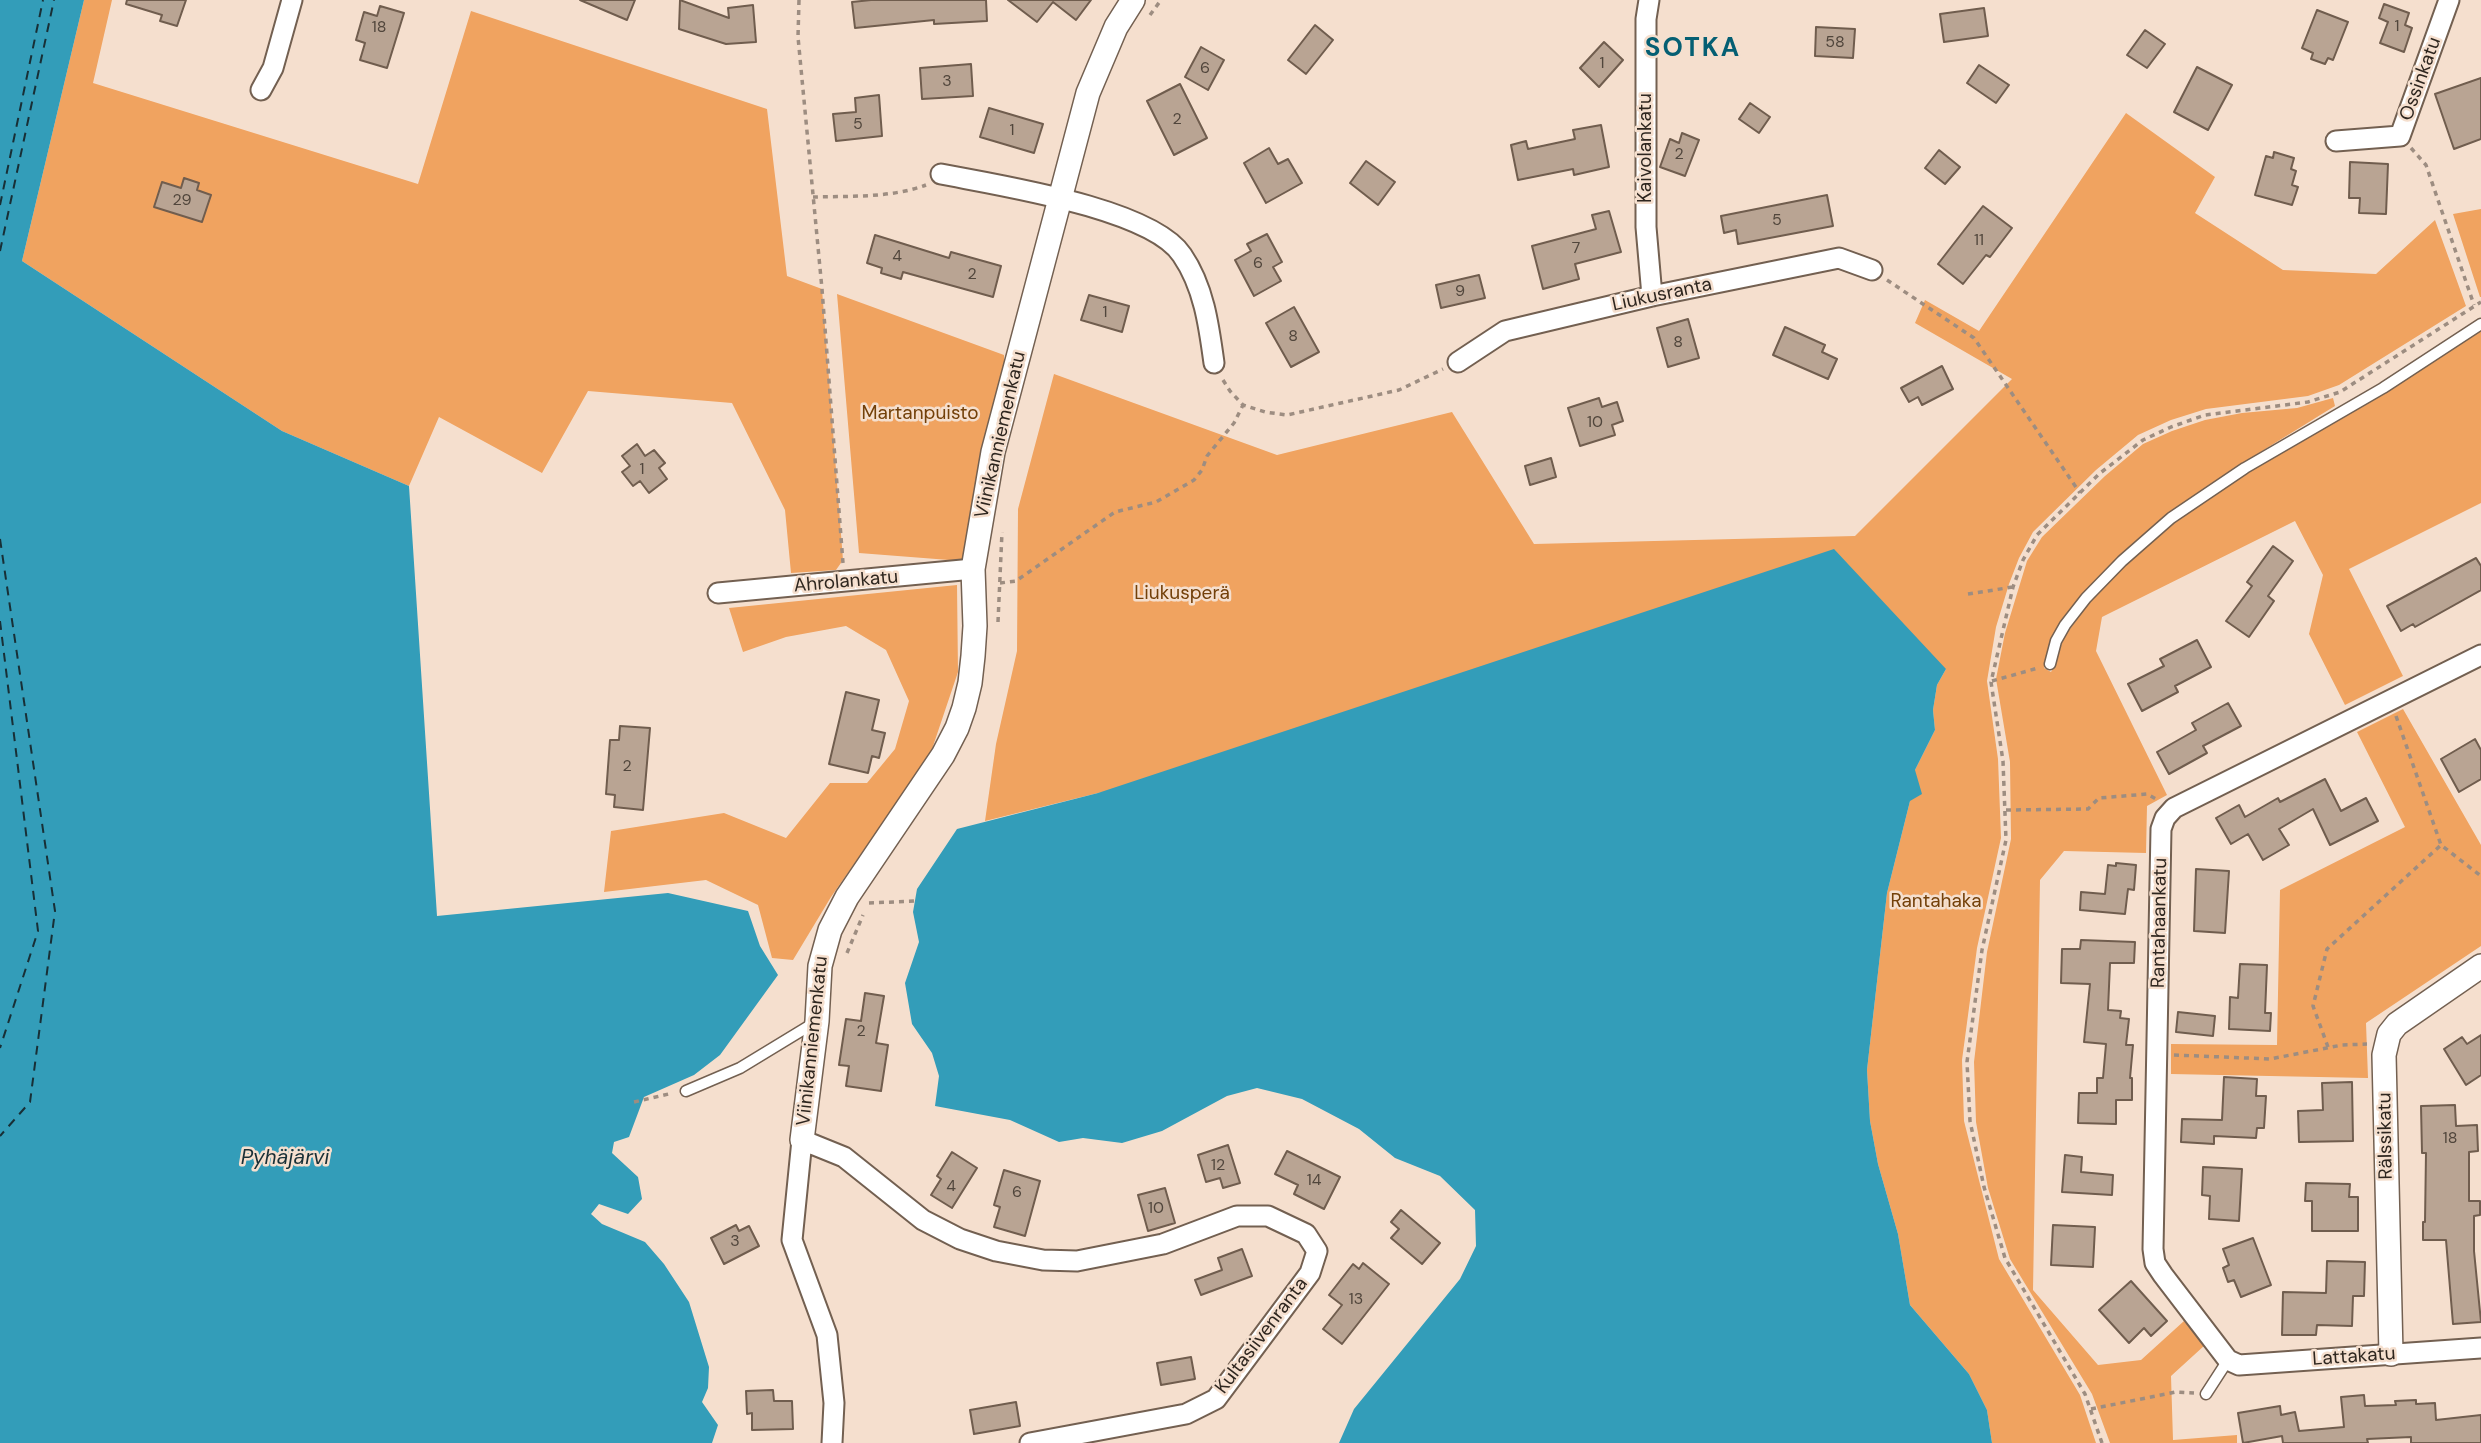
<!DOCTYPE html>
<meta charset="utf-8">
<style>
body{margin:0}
canvas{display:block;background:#f5dfce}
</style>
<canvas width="2481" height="1443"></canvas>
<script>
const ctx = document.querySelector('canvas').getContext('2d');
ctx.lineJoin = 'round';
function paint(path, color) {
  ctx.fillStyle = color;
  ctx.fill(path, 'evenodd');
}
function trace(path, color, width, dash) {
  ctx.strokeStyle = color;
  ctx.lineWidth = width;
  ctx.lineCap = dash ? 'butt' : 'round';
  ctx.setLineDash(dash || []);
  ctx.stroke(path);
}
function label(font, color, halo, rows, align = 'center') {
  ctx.font = font + ' "DM Sans",sans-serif';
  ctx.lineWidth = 5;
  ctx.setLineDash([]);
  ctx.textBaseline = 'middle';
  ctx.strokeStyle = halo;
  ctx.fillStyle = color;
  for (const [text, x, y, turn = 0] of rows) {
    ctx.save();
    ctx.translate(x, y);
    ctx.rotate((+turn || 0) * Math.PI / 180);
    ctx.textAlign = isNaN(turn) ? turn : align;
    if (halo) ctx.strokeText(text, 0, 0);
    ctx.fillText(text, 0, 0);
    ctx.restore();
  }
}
paint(new Path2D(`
 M84 0H112L93 83 418 184 471 11 767 109 787 276 822 289 843 560 836 570 791 573 785 510 732 403 588 391 542 473 439 417 409 486 282 431 22 261Z
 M2126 113 2215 177 2195 213 2283 270 2376 274 2435 220 2466 306 2339 385 2308 396 2206 409 2171 420 2138 435 2096 470 2033 532 2019 558 2009 584 1996 627 1987 681 1998 759 2001 838 1977 948 1962 1060 1964 1121 1999 1259 2080 1395 2096 1443H1992L1987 1410 1969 1374 1910 1305 1898 1234 1878 1164 1870 1121 1867 1070 1887 893 1910 801 1915 770 1935 730 1933 710 1937 685 1946 669 1098 793 985 821 996 744 1017 651 1018 509 1054 374 1277 455 1452 412 1534 544 1855 536 2012 379 1915 323 1925 300 1979 331Z
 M2481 209V297H2480L2453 214Z
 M837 294 1004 355V368L962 561 859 553Z
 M2481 328V503L2349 569 2403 676 2345 705 2309 634 2323 575 2295 521 2102 617 2096 651 2167 795 2147 806 2146 853 2064 851 2040 880 2033 1290 2098 1365 2141 1360 2184 1321 2205 1345 2171 1376 2173 1440 2237 1435V1443H2110L2092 1394 2010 1259 1988 1188 1976 1122 1974 1062 1987 952 2011 839 2010 762 1996 679 2005 633 2027 561 2042 537 2105 476 2143 444 2172 431 2205 420 2242 413 2297 408 2333 398 2335 406C2254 456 2173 503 2106 571 2089 587 2073 604 2061 624 2053 638 2048 653 2044 668L2051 672 2054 667 2064 637 2089 603 2124 565 2173 521 2246 471Z
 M957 585 958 672 930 755 831 897 793 960 772 958 758 905 706 880 604 892 611 831 724 813 786 838 830 783H867L895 749 909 701 886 650 846 626 786 637 743 652 729 608Z
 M2403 709 2481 845V946L2366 1023 2368 1078 2171 1074V1044L2277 1045 2280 890 2405 827 2357 732Z`), '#f0a360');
paint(new Path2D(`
 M0 0H84L22 261 282 431 409 486 437 916 668 893 748 911 760 946 778 975 720 1055 694 1075 644 1097 629 1137 614 1142 612 1153 638 1177 642 1199 628 1214 599 1204 591 1214 602 1224 645 1242 664 1264 689 1302 709 1367 708 1388 702 1402 718 1425 712 1443H0Z
 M1834 549 1946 669 1937 685 1933 710 1935 730 1915 770 1922 794 1910 801 1887 893 1867 1070 1870 1121 1878 1164 1898 1234 1910 1305 1969 1374 1987 1410 1992 1443H1339L1354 1409 1460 1279 1476 1246 1475 1210 1440 1176 1395 1158 1359 1129 1302 1099 1257 1088 1227 1096 1162 1131 1122 1143 1083 1138 1059 1142 1010 1120 935 1106 939 1076 932 1053 912 1024 905 983 919 942 913 912 917 889 957 829 1098 793Z`), '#339db9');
trace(new Path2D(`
 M0 205 43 0
 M0 251 54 0
 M0 539 55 911 30 1102 0 1136
 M0 621 38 931 0 1048`), '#182f36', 2, [9, 7]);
const building = new Path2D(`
 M127 0H186L177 26 160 21 162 15 126 4Z
 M580 0H635L627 20Z
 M680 0 729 18 728 8 753 5 756 42 726 44 679 29Z
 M871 0H986L987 21 934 24V20L855 28 852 2Z
 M1008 0H1091L1076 20 1053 2 1037 22Z
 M2384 4 2409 13 2405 25 2412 28 2404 52 2380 43 2388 22 2379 18Z
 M380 6 404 13 387 68 360 60 365 43 356 40 364 12 377 16Z
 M1984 8 1988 36 1944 42 1940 14Z
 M2317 10 2348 22 2333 60 2328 58 2325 64 2311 59 2313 53 2302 48Z
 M1315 25 1333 40 1306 74 1288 60Z
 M1816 27 1855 29 1853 58 1815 56Z
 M2145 30 2165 44 2147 68 2127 55Z
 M1604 42 1623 60 1599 87 1580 68Z
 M1201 47 1224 60 1208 90 1185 77Z
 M971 64 973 96 922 99 920 68Z
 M1979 65 2009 85 1996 103 1967 83Z
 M2197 67 2232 85 2208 130 2174 112Z
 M2481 78V139L2454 149 2435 94Z
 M1180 84 1207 138 1174 155 1147 101Z
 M879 95 882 136 836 141 833 114 856 112 855 98Z
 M1750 103 1770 117 1759 133 1739 119Z
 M989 108 1043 124 1034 153 980 137Z
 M1601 125 1609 167 1574 175 1573 169 1518 180 1511 145 1526 141 1528 149 1575 139 1573 130Z
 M1682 133 1699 140 1685 176 1660 167 1670 139 1679 143Z
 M1269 148 1278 164 1288 159 1302 183 1266 203 1244 163Z
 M1939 150 1960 167 1945 184 1925 168Z
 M2274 152 2294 158 2291 169 2296 171 2292 185 2298 187 2292 205 2255 195 2266 156 2273 158Z
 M1366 161 1395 182 1378 205 1350 183Z
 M2350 162 2388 164 2386 214 2359 213 2360 198H2349Z
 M184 178 199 183 197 190 211 195 202 222 154 207 162 182 181 188Z
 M1827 195 1833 226 1738 244 1736 230 1724 233 1721 216Z
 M1983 206 2012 228 1990 257 1986 255 1963 284 1938 264Z
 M1609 211 1621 252 1575 264 1579 279 1543 289 1532 246 1596 229 1592 215Z
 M1267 234 1282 262 1273 267 1281 281 1254 296 1235 260 1251 251 1247 244Z
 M875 235 949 258 951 252 1001 266 993 297 903 272 901 279 881 273 882 268 867 263Z
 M1479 275 1485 298 1441 308 1436 285Z
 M1089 295 1129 306 1122 332 1081 320Z
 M1294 307 1319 352 1291 367 1266 323Z
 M1688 319 1699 358 1668 367 1657 328Z
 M1785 327 1825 345 1822 352 1837 359 1828 379 1773 355Z
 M1942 366 1953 389 1922 405 1918 397 1909 402 1901 388Z
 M1599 398 1602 407 1617 402 1623 421 1612 425 1615 435 1580 446 1568 408Z
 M637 444 645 456 654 450 665 463 659 468 667 479 649 493 640 481 633 486 622 472 630 466 622 456Z
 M1551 458 1556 477 1530 485 1525 466Z
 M2273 546 2293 561 2268 596 2274 601 2249 637 2226 621 2252 586 2247 582Z
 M2476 558 2481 566V590L2415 627 2413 624 2401 631 2387 606Z
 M2197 640 2211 667 2175 686 2178 692 2142 711 2128 684 2164 666 2160 659Z
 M846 692 879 700 872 730 885 733 879 758 872 756 868 773 829 764Z
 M2228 703 2241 726 2203 746 2207 753 2169 774 2157 752 2196 730 2192 723Z
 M620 726 650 728 643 810 614 807 615 795 606 794 610 740H619Z
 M2475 739 2481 750V779L2459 792 2441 759Z
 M2325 779 2341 811 2366 798 2378 821 2330 845 2313 809 2279 829 2289 845 2263 860 2248 834 2231 844 2216 818 2239 805 2245 817 2278 798 2280 802Z
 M2116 863 2136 865 2134 890 2128 889 2125 914 2080 910 2081 892 2105 894 2108 865 2116 866Z
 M2196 869 2229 871 2225 933 2194 931Z
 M2081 940 2135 942 2134 963H2110L2108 1010 2121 1011 2120 1018 2129 1019 2126 1045H2133L2130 1078H2132V1100H2116V1124L2078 1123 2079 1093H2097V1078H2103L2106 1044 2084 1042 2090 984 2061 983 2062 949H2080Z
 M2240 964 2267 965 2265 1013H2271L2270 1031 2229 1029 2230 997 2238 998Z
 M865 993 884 996 876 1043 888 1045 881 1091 846 1086 849 1066 839 1065 846 1019 861 1021Z
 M2178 1012 2215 1016 2213 1036 2176 1032Z
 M2481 1035V1075L2466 1085 2444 1049 2462 1037 2467 1044Z
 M2224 1077 2257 1079 2256 1096H2266L2264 1128H2257L2256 1138 2214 1136V1144L2181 1142 2182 1119 2222 1120Z
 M2352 1082 2353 1141 2299 1142 2298 1111 2323 1110 2322 1083Z
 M2455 1105 2456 1126 2477 1125 2478 1151 2469 1152V1201H2480V1215L2474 1216V1251L2481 1322 2453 1324 2446 1240H2423V1222H2425L2426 1153H2422L2421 1106Z
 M1228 1145 1240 1183 1223 1188 1220 1178 1206 1182 1198 1155Z
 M1287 1151 1340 1177 1324 1209 1294 1194 1298 1185 1275 1174Z
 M952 1152 977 1168 952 1208 931 1195 941 1179 937 1176Z
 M2065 1155 2082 1157 2081 1172 2113 1175 2112 1195 2062 1192Z
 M2203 1167 2242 1169 2239 1221 2209 1219 2210 1196 2202 1195Z
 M1004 1170 1040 1181 1025 1236 994 1227 1000 1207 994 1205Z
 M2306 1183 2350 1184 2349 1197H2358V1231H2312V1201H2305Z
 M1165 1188 1175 1223 1148 1231 1138 1195Z
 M1401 1210 1440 1243 1422 1264 1391 1238 1399 1229 1391 1222Z
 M736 1225 739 1231 749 1226 759 1246 724 1264 711 1238Z
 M2053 1225 2095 1227 2093 1267 2051 1265Z
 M2253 1238 2271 1285 2241 1297 2234 1280 2228 1282 2223 1268 2229 1265 2223 1249Z
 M1242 1249 1252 1276 1201 1295 1195 1280 1222 1270 1218 1258Z
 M2327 1261 2365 1262 2364 1296H2353L2352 1326 2317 1325 2316 1335H2282L2283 1292 2326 1293Z
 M1363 1263 1389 1284 1342 1344 1323 1329 1342 1305 1329 1295 1353 1264 1359 1269Z
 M2131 1281 2167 1321 2151 1336 2144 1328 2129 1343 2099 1310Z
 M1191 1357 1195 1379 1161 1385 1157 1363Z
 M773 1390 774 1401H792L793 1429 752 1430V1413L747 1414 746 1391Z
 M2364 1395 2365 1406 2396 1405 2395 1401 2416 1400V1404L2435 1403 2436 1420 2481 1415V1443H2411V1437L2367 1439 2368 1443H2283L2282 1436 2243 1443 2238 1413 2280 1406 2281 1415 2295 1412 2299 1431 2344 1427 2341 1397Z
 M1016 1402 1020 1426 974 1434 970 1410Z`);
paint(building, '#b9a493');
trace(building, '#705d4e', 2);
const service = new Path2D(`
 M2050 664 2056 641 2065 625 2086 598 2122 561 2171 518 2245 468 2383 388 2481 324
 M686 1091 740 1068 814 1023
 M2206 1394 2228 1360`);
const minor = new Path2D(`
 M1649 0 1646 19V227L1652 296
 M261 90 273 68 292 0
 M2336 141 2400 136 2449 0
 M941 174C996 185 1151 208 1182 255 1204 287 1209 326 1214 363
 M1458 362 1505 331 1652 296 1839 258 1872 270
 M718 593 973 569
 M2481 655 2174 808 2165 818 2161 829 2153 1249 2155 1263 2163 1275 2228 1360 2239 1365 2481 1348
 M832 1443 834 1403 827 1335 792 1240 802 1140 844 1157 923 1220 960 1239 996 1251 1043 1260 1077 1261 1163 1244 1237 1216H1268L1306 1234 1317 1251 1310 1273 1216 1399 1186 1414 1030 1443`);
const tertiary = new Path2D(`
 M802 1140 817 1021 820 966 830 930 847 897 943 755 957 728 964 708 970 683 973 656 975 626 973 569 993 452 1088 93 1116 27 1133 0
 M2391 1354 2384 1055 2389 1034 2397 1024 2481 966`);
trace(service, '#736051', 13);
trace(minor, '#736051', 23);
trace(tertiary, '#736051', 26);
trace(new Path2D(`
 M799 0 798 37 822 289 843 563
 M1150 15 1161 0
 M2411 148 2426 165 2474 305
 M813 197C850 196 891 198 926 185
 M1887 280 1974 338 2080 493
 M1223 380 1230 391 1243 405 1265 412 1287 415 1399 390 1443 369
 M1000 583 1016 581 1115 512 1156 502 1194 480 1202 470 1207 456 1234 423 1243 405
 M1968 594 2013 587
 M998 622 1002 532
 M1992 681 2038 668
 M2396 716 2441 845 2481 876
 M2006 810 2088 809 2099 798 2147 794 2156 799
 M869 903 915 901
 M847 953 863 915
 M2328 1047 2313 1006 2327 949 2441 845
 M2174 1055 2270 1059 2342 1045 2367 1044
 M634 1102 673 1093
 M2091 1409 2176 1392 2194 1393
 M2102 1443 2085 1394 2005 1258 1984 1187 1970 1121 1967 1062 1982 950 2006 840 2003 761 1991 682 2013 587 2023 560 2037 535 2099 474 2143 440 2171 427 2205 415 2308 402 2340 392 2481 302`), '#9d8d81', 3.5, [5, 5]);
trace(service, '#fff', 10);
trace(minor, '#fff', 19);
trace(tertiary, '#fff', 23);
label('16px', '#51463c', null, [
 ["1",2397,27],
 ["18",379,28],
 ["58",1835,43],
 ["1",1602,64],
 ["6",1205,69],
 ["3",947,82],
 ["2",1177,120],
 ["5",858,125],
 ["1",1012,131],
 ["2",1679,155],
 ["29",182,201],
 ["5",1777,221],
 ["11",1979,241],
 ["7",1576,249],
 ["4",897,257],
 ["6",1258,264],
 ["2",972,275],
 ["9",1460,292],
 ["1",1105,313],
 ["8",1293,337],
 ["8",1678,343],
 ["10",1595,423],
 ["1",642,470],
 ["2",627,767],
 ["2",861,1032],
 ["18",2450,1139],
 ["12",1218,1166],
 ["14",1314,1181],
 ["4",951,1187],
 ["6",1017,1193],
 ["10",1156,1209],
 ["3",735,1242],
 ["13",1356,1300]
]);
label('19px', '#2e261f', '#f5dfce', [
 ["Ossinkatu",2421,79,-70],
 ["Kaivolankatu",1646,148,-90],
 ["Liukusranta",1662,295,-12],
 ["Viinikanniemenkatu",1001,435,-77],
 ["Ahrolankatu",846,582,-5],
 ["Rantahaankatu",2160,923,-89],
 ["Viinikanniemenkatu",813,1041,-84],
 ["Rälssikatu",2386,1136,-91],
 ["Kultasiivenranta",1262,1336,-53],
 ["Lattakatu",2354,1357,-4]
]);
label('19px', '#734009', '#f5dfce', [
 ["Martanpuisto",920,414],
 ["Liukusperä",1182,594],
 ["Rantahaka",1936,902]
]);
label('italic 21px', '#182f36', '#f5dfce', [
 ["Pyhäjärvi",285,1158]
]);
ctx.letterSpacing = '2px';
label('bold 26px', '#055f73', '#f5dfce', [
 ["SOTKA",1693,49]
]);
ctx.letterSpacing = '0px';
</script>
